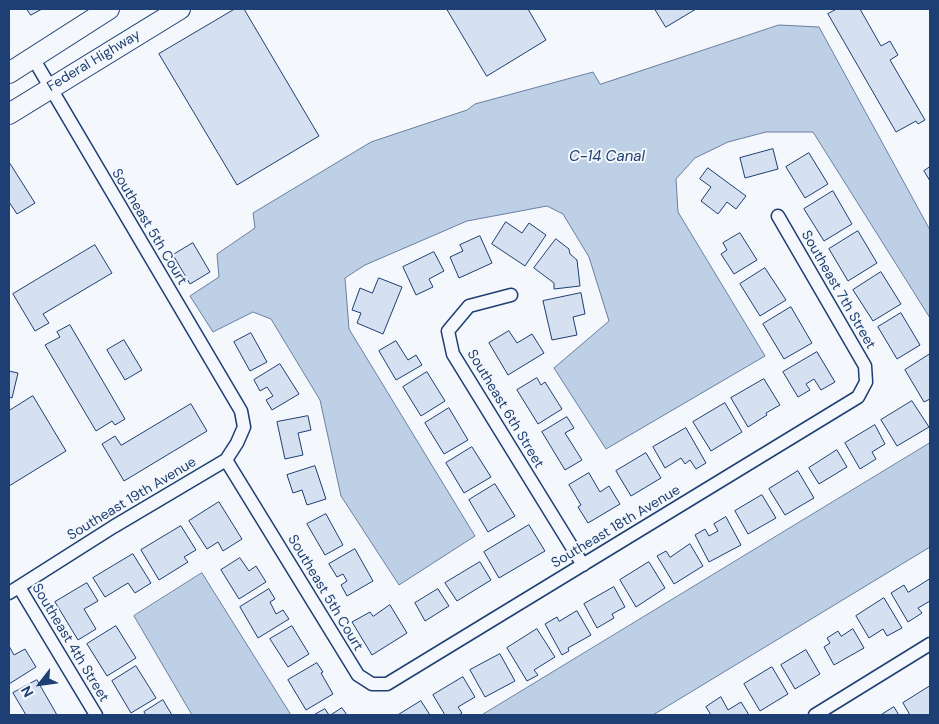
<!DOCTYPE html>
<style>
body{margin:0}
#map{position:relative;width:939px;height:724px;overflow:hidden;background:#f4f7fb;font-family:"DM Sans",sans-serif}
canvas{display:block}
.frame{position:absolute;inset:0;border:10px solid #1d3f73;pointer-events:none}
.north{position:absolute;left:15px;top:659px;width:50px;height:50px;-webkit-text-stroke:4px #f4f7fb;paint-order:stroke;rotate:240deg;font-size:14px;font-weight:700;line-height:20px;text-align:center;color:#1d3f73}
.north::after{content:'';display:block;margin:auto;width:18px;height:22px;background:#1d3f73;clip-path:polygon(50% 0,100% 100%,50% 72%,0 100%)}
</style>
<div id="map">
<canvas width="939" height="724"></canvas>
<div class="frame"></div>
<div class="north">N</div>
</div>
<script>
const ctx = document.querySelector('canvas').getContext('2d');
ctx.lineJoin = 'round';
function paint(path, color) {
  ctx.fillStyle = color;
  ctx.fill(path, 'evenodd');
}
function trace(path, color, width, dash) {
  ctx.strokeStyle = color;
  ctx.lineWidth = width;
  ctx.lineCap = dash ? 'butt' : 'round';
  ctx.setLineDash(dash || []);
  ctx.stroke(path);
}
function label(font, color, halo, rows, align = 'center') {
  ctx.font = font + ' "DM Sans",sans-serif';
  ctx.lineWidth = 4;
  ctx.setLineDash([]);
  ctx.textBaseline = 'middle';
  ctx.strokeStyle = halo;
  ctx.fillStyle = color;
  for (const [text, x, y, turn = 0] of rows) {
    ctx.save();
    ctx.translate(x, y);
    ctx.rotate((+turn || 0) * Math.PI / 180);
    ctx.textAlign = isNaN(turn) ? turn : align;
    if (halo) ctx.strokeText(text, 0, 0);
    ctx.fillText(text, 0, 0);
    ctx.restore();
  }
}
const water = new Path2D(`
 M779 25 819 27 930 230V318L813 132H766L728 142 695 158 676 179 678 212 765 356 606 449 554 368 609 321 589 257 563 214 547 206 467 221 365 265 345 278 349 329 475 536 399 585 341 496 320 400 271 319 253 312 213 332 190 296 219 277 217 254 255 228 253 213 371 142 467 110 475 104 593 72 600 84Z
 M930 443V547L653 715H482Z
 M202 573 291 715H192L134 616Z`);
paint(water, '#bed0e5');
trace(water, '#687fa3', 1);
const building = new Path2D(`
 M27 9H42L31 15Z
 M235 9H244L319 136 237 185 159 54Z
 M447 9H528L546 40 487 76Z
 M655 9H696L666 27Z
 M837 9H860L881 46 890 41 898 55 890 60 925 120 918 124 916 121 896 132 828 14Z
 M773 149 778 169 745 178 740 158Z
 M809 153 828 184 805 198 786 167Z
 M9 162 35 203 17 214 9 202Z
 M930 167V181L924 171Z
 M708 168 746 196 736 209 727 202 718 214 701 201 711 187 700 179Z
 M833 191 852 224 824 241 804 209Z
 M506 222 522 233 529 223 546 235 525 266 492 244Z
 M858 231 877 263 848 281 829 249Z
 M740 233 757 260 734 274 721 254 727 250 723 243Z
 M480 236 492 263 459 278 450 257 463 251 460 245Z
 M556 239 569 249 570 254 577 260 580 286 554 289V283L534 268Z
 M193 243 210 272 190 284 173 255Z
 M95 245 112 273 43 314 49 323 35 331 13 294Z
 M434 252 444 271 429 279 433 287 416 295 403 267Z
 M765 268 786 300 760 316 740 284Z
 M881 272 901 304 873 321 853 290Z
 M379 278 402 287 383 334 357 323 361 313 352 310 360 288 372 293Z
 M581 293 585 314 573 317 577 335 552 340 543 301Z
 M791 307 812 343 784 359 763 324Z
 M901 313 920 345 897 359 878 327Z
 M70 325 125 419 115 425 112 421 96 431 45 345 60 337 57 332Z
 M509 331 517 343 532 334 544 353 508 375 489 343Z
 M251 333 267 362 250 371 234 342Z
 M124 340 142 370 125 380 107 350Z
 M396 341 408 360 416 355 422 365 396 380 379 351Z
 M817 352 835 382 821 390 814 379 806 384 810 390 798 397 783 372Z
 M930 354V399L924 402 905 370Z
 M280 364 299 394 272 410 266 400 273 396 267 387 260 391 254 380Z
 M9 371 18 373 12 398 9 397Z
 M427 372 445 401 421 416 403 387Z
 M537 378 541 385 545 382 562 409 538 424 517 390Z
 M764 379 780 405 766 413 767 415 748 427 731 398Z
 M33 396 66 451 9 486V411Z
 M912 401 929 427 897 446 881 420Z
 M725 403 742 432 711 451 693 422Z
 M191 404 207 431 124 481 102 444 115 436 121 445Z
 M449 408 468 440 444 454 425 423Z
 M308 416 311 430 298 433 303 455 285 459 277 422Z
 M567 417 574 428 565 433 582 460 565 470 542 432Z
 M875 425 885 444 872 452 876 459 860 469 845 443Z
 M686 428 706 463 696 469 690 460 685 464 681 458 665 468 653 447Z
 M472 447 491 477 464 493 446 463Z
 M837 450 847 467 819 484 809 468Z
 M646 453 661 478 631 496 616 471Z
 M315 466 326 499 307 505 302 490 293 493 287 475Z
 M798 471 814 498 785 515 769 489Z
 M589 473 600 492 609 486 620 504 588 523 578 507 581 505 569 485Z
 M495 484 515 516 488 532 469 500Z
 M762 495 776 518 748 534 735 511Z
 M219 502 242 539 223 551 218 542 207 549 189 521Z
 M326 514 343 545 325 555 307 524Z
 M726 517 741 545 709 562 695 535 705 529 709 536 718 531 714 524Z
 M529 525 545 551 499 578 484 552Z
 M181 526 196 550 184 557 188 562 159 580 141 550Z
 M690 544 703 566 674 584 657 556 666 551 670 557Z
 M355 549 373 581 347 596 341 585 347 581 343 574 337 577 329 564Z
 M133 554 151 583 135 593 128 583 105 597 93 578Z
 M240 558 249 571 256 566 266 582 239 599 221 570Z
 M480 562 491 580 457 601 445 583Z
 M649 562 665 588 636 607 620 580Z
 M930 579V601L918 608 922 613 908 622 891 593 904 585 908 592Z
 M87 583 98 601 84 609 96 629 78 640 55 602Z
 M614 587 625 607 612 614 614 618 597 628 584 604Z
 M269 589 275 599 270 602 276 614 283 610 289 619 258 638 240 607Z
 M438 589 449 606 425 621 415 603Z
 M884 598 902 628 887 636 883 629 869 638 856 616Z
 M390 605 407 633 372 655 352 622 370 612 373 616Z
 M577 611 591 635 568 648 569 651 562 655 545 624 557 617 559 621Z
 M116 626 136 658 107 676 87 644Z
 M292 626 309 654 288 667 270 639Z
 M537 629 555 657 534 670 538 675 527 681 507 648Z
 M853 629 864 648 834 665 824 647 830 643 827 638 838 631 841 636Z
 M9 646 14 655 25 649 36 667 9 684Z
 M806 650 820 674 795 689 781 665Z
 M500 654 515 681 485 697 470 670Z
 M317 663 323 672 321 673 333 694 306 710 288 680Z
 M136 666 156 698 131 713 112 681Z
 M772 667 788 694 760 711 744 684Z
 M463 677 475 697 458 707 462 713 459 715H445L433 695Z
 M37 680 57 715H26L13 693Z
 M930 686V715H910L903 703Z
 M721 697 728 710 741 702 749 715H711L706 707Z
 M163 700 172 715H146L144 712Z
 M421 701 430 715H398Z
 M894 707 899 715H881Z
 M342 708 347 715H331Z
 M325 709 329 715H314Z`);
paint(building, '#d5e0f0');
trace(building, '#1d3f73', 1);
const minor = new Path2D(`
 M511 295 469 306 448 331 453 354 583 565
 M226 460 358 675 372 684H387L858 397 866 382 865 366 778 216
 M19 587 96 715
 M9 593 113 527 226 460 237 443 244 427 241 411 33 58
 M815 715 930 644`);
const primary = new Path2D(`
 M9 73 109 9
 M9 114 180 9`);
trace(minor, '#1d3f73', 15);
trace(primary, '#1d3f73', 22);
trace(minor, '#f4f7fb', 12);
trace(primary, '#f4f7fb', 20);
label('14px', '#1d3f73', '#f4f7fb', [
 ["Federal Highway",94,61,-31],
 ["Southeast 5th Court",149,227,59],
 ["Southeast 7th Street",838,290,60],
 ["Southeast 6th Street",505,409,59],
 ["Southeast 19th Avenue",132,499,-31],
 ["Southeast 18th Avenue",616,527,-31],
 ["Southeast 5th Court",325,593,59],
 ["Southeast 4th Street",70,643,59]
]);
label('italic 15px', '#1d3f73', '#f4f7fb', [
 ["C-14 Canal",607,157]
]);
</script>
